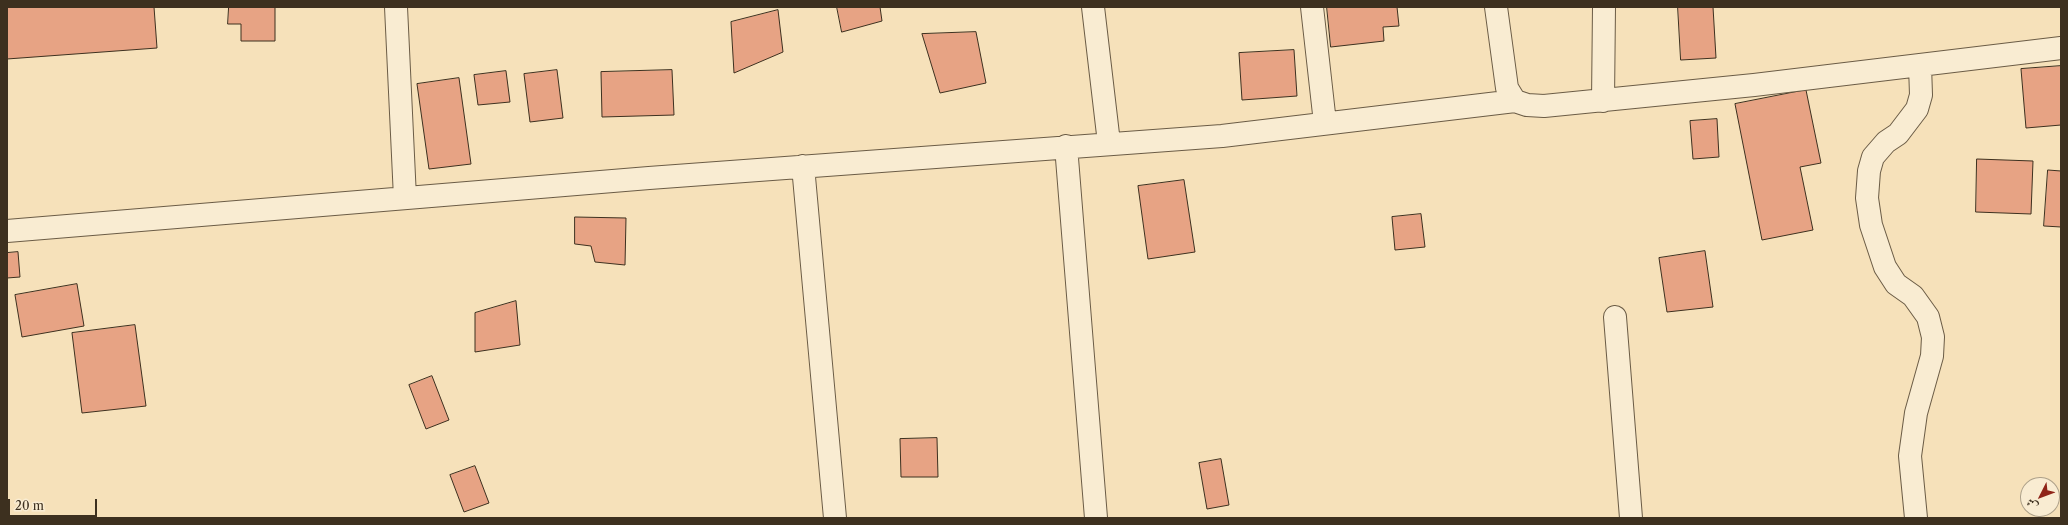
<!DOCTYPE html>
<meta charset="utf-8">
<style>
body{margin:0}
#map{position:relative;width:2068px;height:525px;overflow:hidden;background:#f6e1ba;font-family:"Libre Caslon Text",Amiri,serif}
canvas{display:block}
.frame{position:absolute;inset:0;border:8px solid #3d301f;pointer-events:none}
.north{position:absolute;left:2020px;top:477px;width:40px;height:40px;box-sizing:border-box;background:#f9ecd2;border:1px solid #aea18a;border-radius:50%;rotate:228deg;font-size:11px;font-weight:700;line-height:16px;text-align:center;color:#3d301f}
.north::after{content:'';display:block;margin:auto;width:14px;height:18px;background:#8f2418;clip-path:polygon(50% 0,100% 100%,50% 72%,0 100%)}
.scale{position:absolute;left:8px;top:499px;width:89px;height:18px;box-sizing:border-box;border:2px solid #3d301f;border-top:0;padding-left:5px;font-size:12px;line-height:14px;white-space:nowrap;color:#3d301f;-webkit-text-stroke:3px #f9ecd2;paint-order:stroke}
</style>
<div id="map">
<canvas width="2068" height="525"></canvas>
<div class="frame"></div>
<div class="north">ش</div>
<div class="scale">20 m</div>
</div>
<script>
const ctx = document.querySelector('canvas').getContext('2d');
ctx.lineJoin = 'round';
function paint(path, color) {
  ctx.fillStyle = color;
  ctx.fill(path, 'evenodd');
}
function trace(path, color, width, dash) {
  ctx.strokeStyle = color;
  ctx.lineWidth = width;
  ctx.lineCap = dash ? 'butt' : 'round';
  ctx.setLineDash(dash || []);
  ctx.stroke(path);
}
const building = new Path2D(`
 M7 7H154L157 48 7 59Z
 M229 7H275V41H241V24H228Z
 M837 7H880L882 21 842 32Z
 M1327 7H1397L1399 26 1383 27 1384 41 1331 47Z
 M1678 7H1713L1716 58 1681 60Z
 M778 10 783 52 734 73 731 22Z
 M976 32 986 83 940 93 922 34Z
 M1294 50 1297 96 1242 100 1239 53Z
 M2061 66V125L2026 128 2021 69Z
 M557 70 563 118 530 122 524 74Z
 M672 70 674 115 602 117 601 72Z
 M506 71 510 102 478 105 474 75Z
 M459 78 471 164 429 169 417 84Z
 M1806 90 1821 163 1800 167 1813 230 1762 240 1735 104Z
 M1717 119 1719 157 1693 159 1690 121Z
 M1977 159 2033 161 2031 214 1976 212Z
 M2048 170 2061 171V227L2044 226Z
 M1184 180 1195 252 1148 259 1138 186Z
 M1421 214 1425 247 1395 250 1392 217Z
 M575 217 626 218 625 265 595 262 591 246 575 244Z
 M1705 251 1713 307 1667 312 1659 258Z
 M18 252 20 277 7 278V253Z
 M77 284 84 326 22 337 15 295Z
 M516 301 520 345 475 352V313Z
 M135 325 146 406 82 413 72 333Z
 M432 376 449 420 426 429 409 385Z
 M937 438 938 477H901L900 439Z
 M1221 459 1229 505 1207 509 1199 463Z
 M475 466 489 503 464 512 450 475Z`);
paint(building, '#e7a384');
trace(building, '#3d301f', 1);
const minor = new Path2D(`
 M396 7 405 198
 M1093 7 1109 143
 M1312 7 1325 123
 M1496 7 1507 88 1515 101
 M1603 101 1604 7
 M1066 146 1096 518
 M803 166 835 518
 M7 231 649 178 1222 136 1515 101 1527 105 1544 106 1754 85 2061 48
 M1615 317 1631 518
 M1916 518 1910 456 1916 413 1932 356 1933 337 1928 317 1913 296 1896 284 1885 267 1871 225 1867 198 1869 171 1873 157 1886 142 1898 134 1917 109 1921 95 1920 65`);
trace(minor, '#6b5c46', 24);
trace(minor, '#f9ecd2', 22);
</script>
